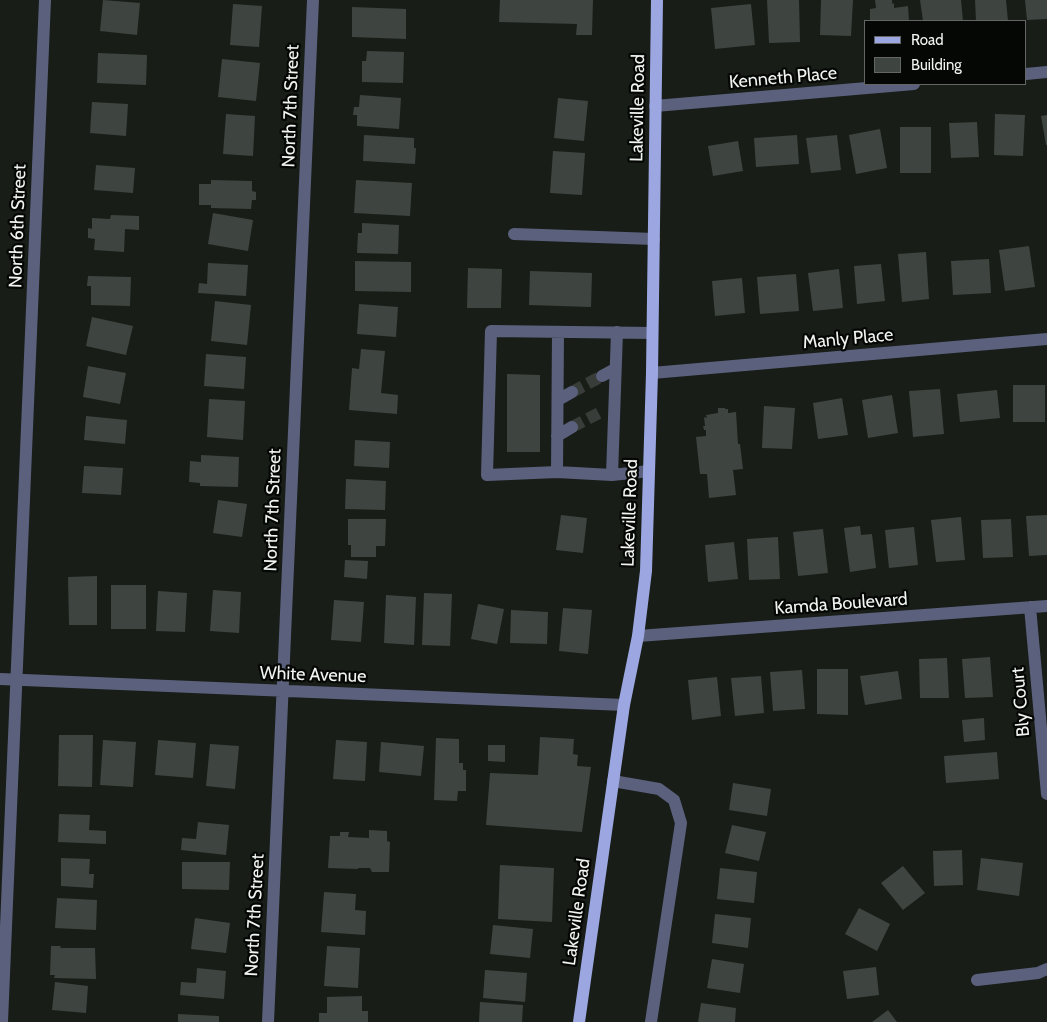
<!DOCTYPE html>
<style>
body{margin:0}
#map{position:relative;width:1047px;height:1022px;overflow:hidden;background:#181d18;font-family:Cabin,sans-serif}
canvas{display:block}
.legend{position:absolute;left:864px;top:20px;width:162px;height:65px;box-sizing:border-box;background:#050705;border:1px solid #636664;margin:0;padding:6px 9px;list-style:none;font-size:15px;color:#f1f5f2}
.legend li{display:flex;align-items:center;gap:10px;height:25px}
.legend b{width:25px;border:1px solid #636664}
</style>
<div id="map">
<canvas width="1047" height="1022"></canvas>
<ul class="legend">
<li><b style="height:6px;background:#9ca7e1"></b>Road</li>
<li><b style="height:14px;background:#3e443f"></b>Building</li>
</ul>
</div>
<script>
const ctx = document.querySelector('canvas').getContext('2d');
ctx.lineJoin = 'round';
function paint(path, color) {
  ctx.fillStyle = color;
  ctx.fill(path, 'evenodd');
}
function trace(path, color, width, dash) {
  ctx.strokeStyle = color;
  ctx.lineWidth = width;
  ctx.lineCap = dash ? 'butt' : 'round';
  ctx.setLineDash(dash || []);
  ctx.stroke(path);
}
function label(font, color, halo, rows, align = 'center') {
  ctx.font = font + ' Cabin,sans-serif';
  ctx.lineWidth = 4.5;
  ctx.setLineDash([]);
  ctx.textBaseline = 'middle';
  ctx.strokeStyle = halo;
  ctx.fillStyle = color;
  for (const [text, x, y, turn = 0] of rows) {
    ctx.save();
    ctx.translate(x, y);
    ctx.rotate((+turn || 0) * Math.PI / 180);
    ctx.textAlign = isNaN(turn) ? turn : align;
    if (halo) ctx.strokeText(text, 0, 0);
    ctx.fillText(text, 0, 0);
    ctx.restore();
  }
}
paint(new Path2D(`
 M103 0 140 3 137 35 100 31Z
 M500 0H593L592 35H576L577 24 499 22Z
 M767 0H799L800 42 769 43Z
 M821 0H853L851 36 820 35Z
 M875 0H892V4L894 3V8L908 6 909 21H870V9L876 8Z
 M920 0H961L963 21H923Z
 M975 0H1006L1008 21H976Z
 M1025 0H1047V19L1027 20Z
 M233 4 262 6 259 47 230 45Z
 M751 4 755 45 715 49 711 8Z
 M352 7 406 9V39L352 37Z
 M367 51 404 52 403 83 362 82V61H366Z
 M98 53 147 55 146 85 97 83Z
 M222 59 260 63 256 101 218 97Z
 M360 95 401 98 399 129 357 126V115H353L354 107H359Z
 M558 98 588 101 584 141 554 138Z
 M92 102 128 104 126 136 90 133Z
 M226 114 255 116 253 156 223 154Z
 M995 114 1025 115 1023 156 994 155Z
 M1047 115V145H1046L1041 116Z
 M977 122 979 157 951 158 949 123Z
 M900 127H931V173H900Z
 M880 129 887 168 856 174 849 135Z
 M364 135 414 138V148H416L415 164 363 161Z
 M797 135 799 164 756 167 754 138Z
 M837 135 841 170 811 173 806 138Z
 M738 141 743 171 713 176 708 146Z
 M553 151 585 153 582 195 550 193Z
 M96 165 135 168 133 193 94 190Z
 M211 180 252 181V191L256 192V200H252L251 209 211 208V205H199V184H211Z
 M356 180 412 183 410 216 354 213Z
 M213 213 253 220 248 251 208 244Z
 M111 215 139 216V230L125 229 124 252 94 250 95 239 88 238V228L92 229V218L110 219Z
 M362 223 399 225 398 254 357 253 358 233H362Z
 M1029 246 1035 287 1005 291 999 250Z
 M926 252 929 299 902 302 898 254Z
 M989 259 991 293 953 295 951 261Z
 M355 261 411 262V292L355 291Z
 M208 263 248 265 246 296 198 293 199 283 207 284Z
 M881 264 885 301 857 304 854 266Z
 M468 268 502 269 501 308H467Z
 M839 269 843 308 813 311 808 273Z
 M530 271 592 273 591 307 529 305Z
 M796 274 799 311 760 314 757 277Z
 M88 276 131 277 130 306 91 305V286H87Z
 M742 278 745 313 715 316 712 281Z
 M215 301 251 305 247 345 211 341Z
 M359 304 398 307 396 337 357 334Z
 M92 317 133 326 126 355 86 346Z
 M361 349 385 351 381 393 398 395 397 414 349 410 352 368 359 369Z
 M206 354 246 357 244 389 204 386Z
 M88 366 126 373 120 404 83 397Z
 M507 374 540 375V452H507Z
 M1013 385H1045V422H1013Z
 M940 389 944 434 913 437 909 391Z
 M997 390 1000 418 960 422 957 394Z
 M892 395 898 433 868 438 862 400Z
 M842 398 848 435 818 439 813 403Z
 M209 399 245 401 243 440 207 437Z
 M764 406 795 408 792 449 762 448Z
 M718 408H725V409H728V413L736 412 738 444H740L743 469 733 470 736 495 709 498 707 474H700L696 437 706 436V430H704L703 426H705L704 417 707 418 706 415 718 413Z
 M86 416 127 420 125 444 84 440Z
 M355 440 390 442 389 468 354 466Z
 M201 455 239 457 238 487 200 486V483L189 482 190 461 201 462Z
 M84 466 123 468 121 495 82 493Z
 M346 479 386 481 385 510 345 509Z
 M218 500 247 504 242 537 213 533Z
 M561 515 587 518 583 553 556 550Z
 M1047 515V555L1029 556 1026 516Z
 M961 517 965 560 936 562 931 520Z
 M348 519H386L385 546H376V557H351V545H348Z
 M1011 519 1013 557 983 558 981 520Z
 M860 526 861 535 872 534 876 568 850 572 844 528Z
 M914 527 918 565 889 568 885 530Z
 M823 529 828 573 798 576 793 532Z
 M778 537 780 579 749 580 747 539Z
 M734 542 738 579 708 582 705 545Z
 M345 560 368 561 367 579 344 577Z
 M97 576V625H69L68 577Z
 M111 585H146V629H111Z
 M213 590 241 592 239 633 210 631Z
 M158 591 187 593 185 632 156 631Z
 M424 593 452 594 450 646 422 645Z
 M386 595 416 597 414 645 384 643Z
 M334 600 364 602 361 642 331 640Z
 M478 604 504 609 497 644 471 639Z
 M563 608 592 610 588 654 559 651Z
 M511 610 548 612 547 644 510 643Z
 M990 657 993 697 965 698 962 659Z
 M947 658 949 698H920L919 659Z
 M817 669H848V715L817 714Z
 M802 670 805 709 773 711 770 672Z
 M898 671 902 699 865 705 860 676Z
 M761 676 764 713 735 716 731 678Z
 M717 677 721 716 692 720 688 680Z
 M984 718 985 740 964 742 962 720Z
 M59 735H93L92 787 58 786Z
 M540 737 574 739 573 754 578 755 577 766 591 767 582 832 486 825 490 773 538 775Z
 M436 738 459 739V763H463V770H466V791H458L457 801 434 800Z
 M103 740 136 742 133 787 100 785Z
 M158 740 196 743 193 778 155 775Z
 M336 740 367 742 365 781 333 779Z
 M381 742 424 746 421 776 379 772Z
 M210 744 239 746 235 789 206 786Z
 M488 745H505V762L488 761Z
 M997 752 999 779 946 783 944 756Z
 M733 783 771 789 767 816 729 810Z
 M59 814 90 815 89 830 106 831V844L58 842Z
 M198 822 229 825 226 855 181 850 182 838 196 839Z
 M732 825 766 832 759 861 725 853Z
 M369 830 387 831V841L390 842 389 872H372L370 868H358V869L328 868 330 836H340V832H349L348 837 369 838Z
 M962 850 963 885 934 886 933 851Z
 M61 858 90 859 89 874H94L93 888 61 886Z
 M981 858 1023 863 1019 896 977 890Z
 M182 862H230L229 890 182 889Z
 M500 865 554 868 552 922 498 919Z
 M903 866 925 893 903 910 881 883Z
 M720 868 757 872 754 903 717 899Z
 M324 892 356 894 355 910 366 911 365 935 321 932Z
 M57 898 97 900 96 930 55 928Z
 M859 908 890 924 877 951 845 934Z
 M715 914 751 918 748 948 712 943Z
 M195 918 230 923 226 953 191 949Z
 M493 925 533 929 530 958 490 954Z
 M51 946H61L60 948H95L96 979 54 978 55 975H50Z
 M327 946 360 948 358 988 324 986Z
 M712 959 744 964 740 993 707 988Z
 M876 967 879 995 847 999 843 971Z
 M197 968 226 971 224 999 180 995 181 982 196 983Z
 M485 970 527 973 525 1002 483 998Z
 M55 982 88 986 86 1013 52 1010Z
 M362 996V1011H368V1022H319V1013H327V997Z
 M480 1002 523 1005 522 1022H479Z
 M701 1003 736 1008 735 1022H698Z
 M888 1010 897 1022H872Z
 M178 1014 219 1016V1022H178Z`), '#3e443f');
trace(new Path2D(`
 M572 392 602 376
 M572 427 601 412`), '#393d39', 12, [12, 6]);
trace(new Path2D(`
 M1026 74 1047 72
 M655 106 914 84
 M514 234 654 239
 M558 332 557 472 612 475 649 471
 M652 373 1047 339
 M602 376 615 369
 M558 400 572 392
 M557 436 572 427
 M557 472 487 475 491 331 652 333
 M612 475 617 332
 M1030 607 1047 794
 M638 636 1047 606
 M0 679 624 705
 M613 781 659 789 674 800 681 823 651 1022
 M977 980 1038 973 1047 969
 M2 1022 45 0
 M268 1022 313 0`), '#5b617d', 12);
trace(new Path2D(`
 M579 1022 624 705 638 636 646 571 652 373 657 0`), '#9ca7e1', 12);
label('18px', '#f1f5f2', '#050705', [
 ["Kenneth Place",783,78,-5],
 ["North 7th Street",291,106,-88],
 ["Lakeville Road",638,108,-89],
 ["North 6th Street",18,226,-88],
 ["Manly Place",848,339,-5],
 ["North 7th Street",273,510,-88],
 ["Lakeville Road",630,513,-88],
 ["Kamda Boulevard",841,604,-4],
 ["White Avenue",313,675,2],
 ["Bly Court",1021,702,-95],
 ["Lakeville Road",577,912,-82],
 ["North 7th Street",255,915,-87]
]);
</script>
